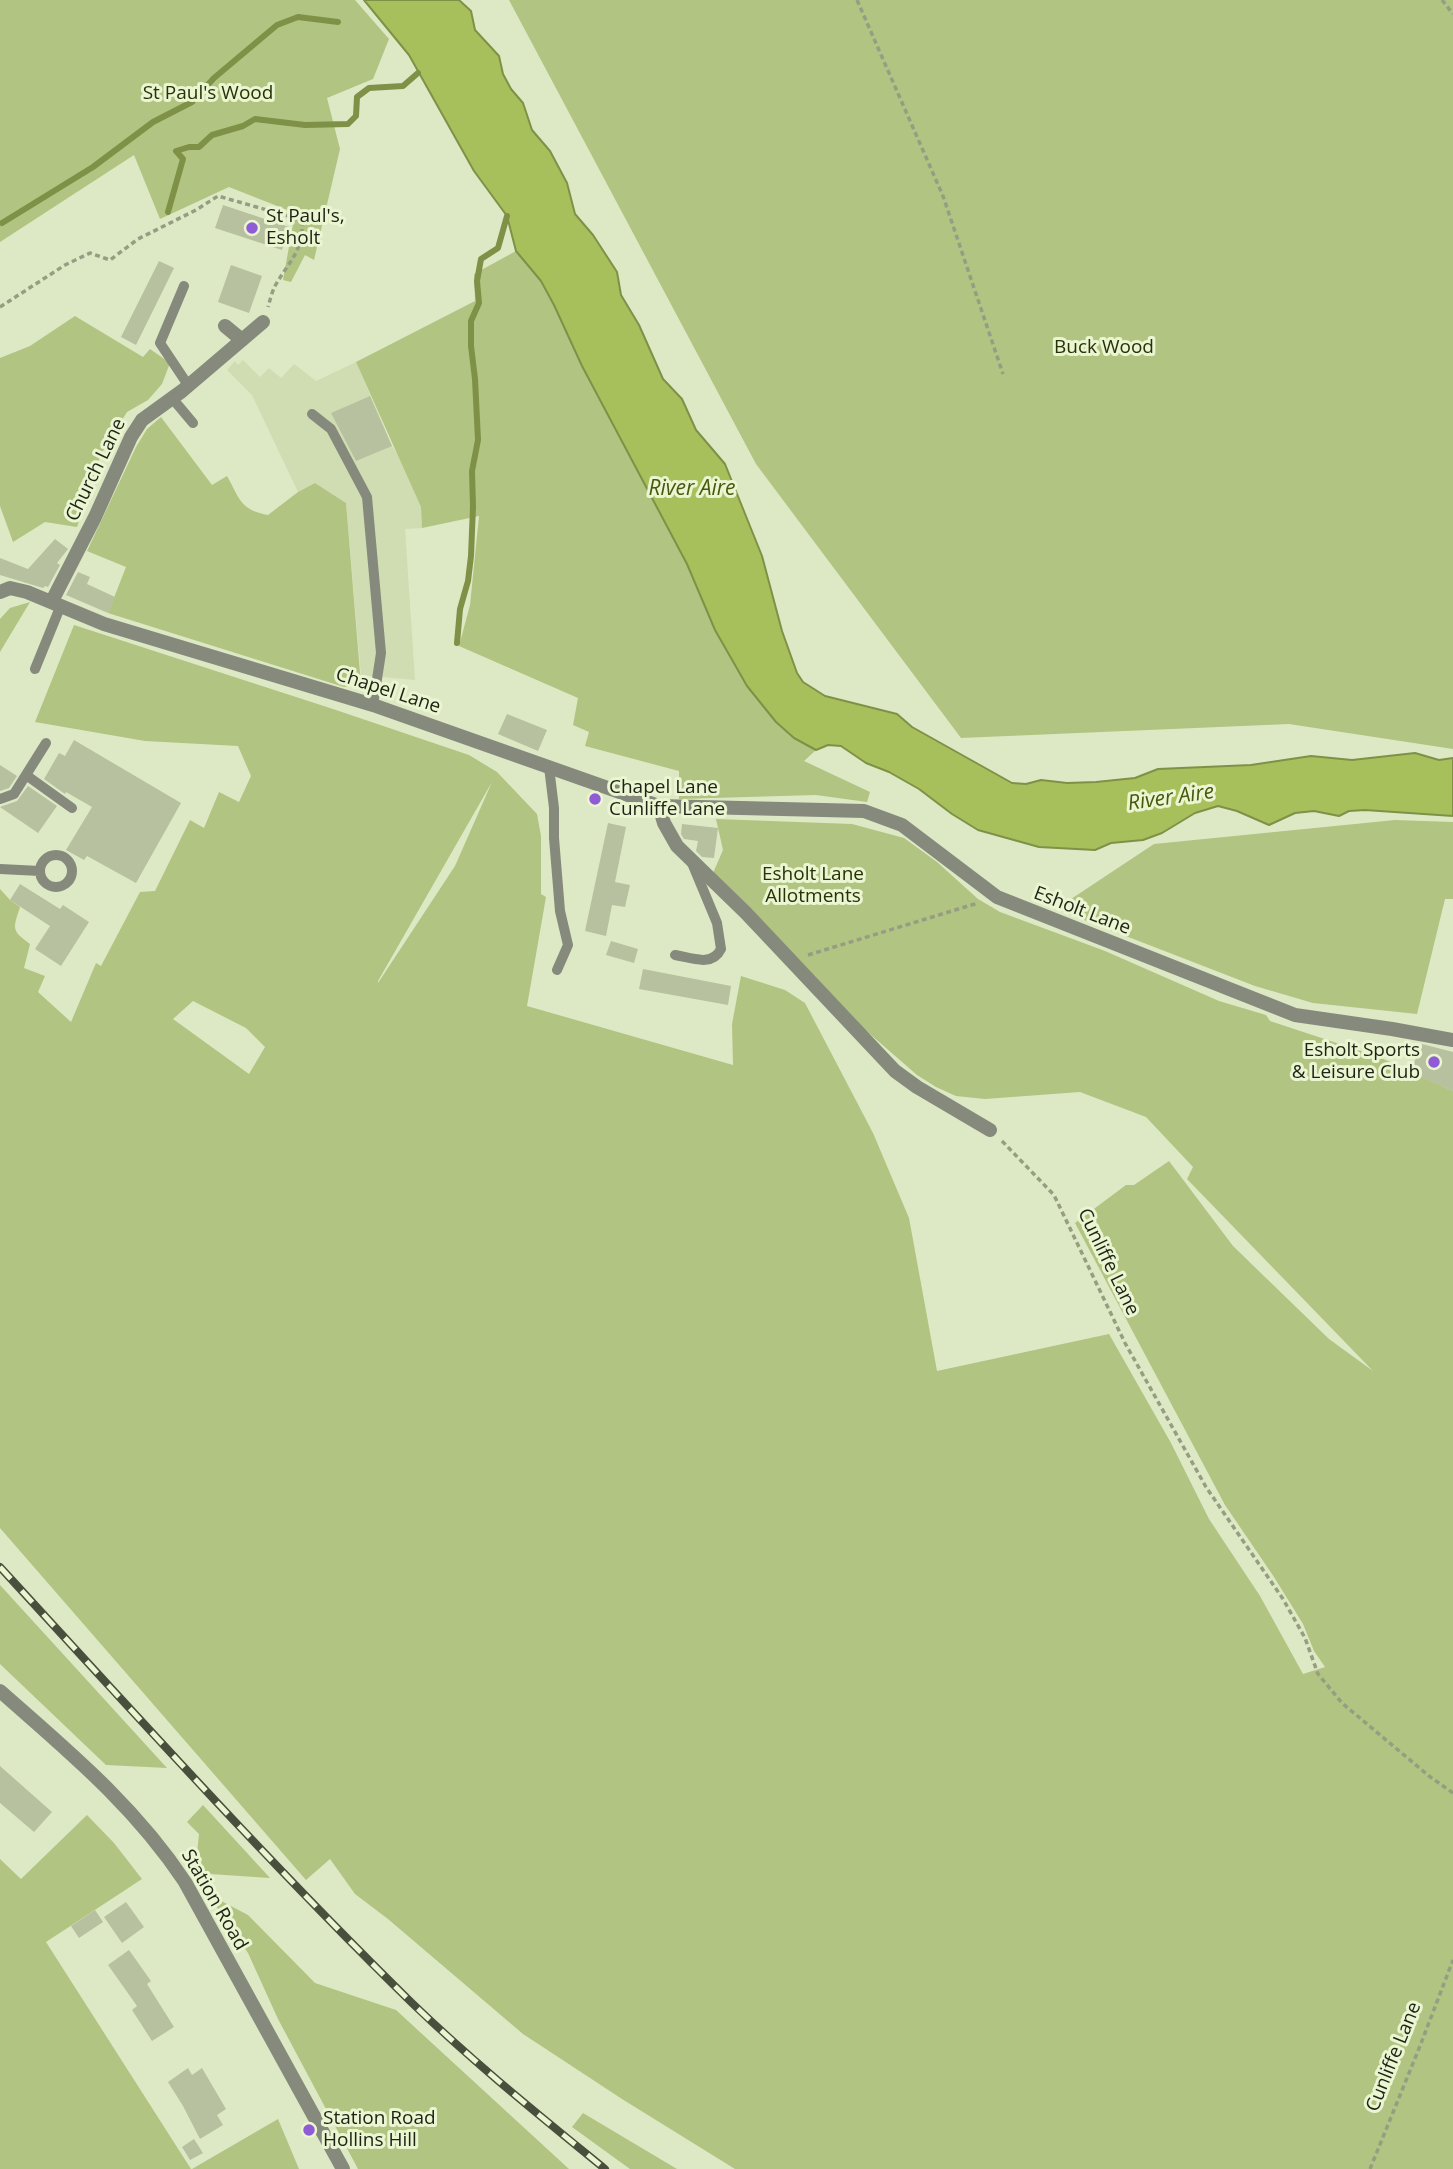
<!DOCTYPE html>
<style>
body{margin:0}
canvas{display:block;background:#dde8c4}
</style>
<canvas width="1453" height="2169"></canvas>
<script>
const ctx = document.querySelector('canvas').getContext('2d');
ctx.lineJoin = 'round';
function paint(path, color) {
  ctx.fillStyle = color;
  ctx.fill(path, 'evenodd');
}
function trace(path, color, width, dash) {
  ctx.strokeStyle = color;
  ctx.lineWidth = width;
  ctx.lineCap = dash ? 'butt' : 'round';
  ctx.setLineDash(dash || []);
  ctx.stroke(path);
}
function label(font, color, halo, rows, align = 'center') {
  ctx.font = font + ' "Open Sans",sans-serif';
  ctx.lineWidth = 6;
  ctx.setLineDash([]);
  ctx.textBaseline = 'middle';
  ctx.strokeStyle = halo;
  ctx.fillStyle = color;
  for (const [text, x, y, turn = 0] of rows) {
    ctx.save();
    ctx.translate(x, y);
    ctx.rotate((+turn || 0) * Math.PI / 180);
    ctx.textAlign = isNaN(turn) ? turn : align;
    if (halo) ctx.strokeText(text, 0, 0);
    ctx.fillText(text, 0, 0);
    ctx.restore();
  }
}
paint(new Path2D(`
 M243 360 260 377 269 368 281 378 294 364 316 381 356 362 392 446 398 455 421 507 422 528 405 529 415 680 361 675 346 503 315 483 298 492 252 395 227 370 235 361 238 365Z`), '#d0ddb2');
paint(new Path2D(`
 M0 0H355L389 39 373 79 327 98 340 149 314 260 305 255 291 282 283 280 295 213 229 187 160 219 134 155 0 242Z
 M509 0H1453V749L1289 724 961 738 756 464Z
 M516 251 541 281 554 305 582 366 687 564 715 630 747 686 794 738 816 750 804 761 870 792 867 802 816 795 679 799V771L585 746 589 732 573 725 578 698 459 646 470 605 479 516 422 528 421 507 356 362 475 301 474 274Z
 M75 316 143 357 150 349 170 363 162 384 148 400 127 412 101 454 77 527 45 522 13 542 0 506V358L30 346Z
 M161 417 212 485 227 476C240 499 240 510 268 515L298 492 315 483 346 503 361 685 344 687 108 613 126 567 87 551 136 447 147 429Z
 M30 602 0 652V619L10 608Z
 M74 625 333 709 469 755 497 772 537 814 541 836V894L546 897 527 1006 733 1065 732 1024 741 976 785 990 805 1003 873 1133 909 1218 937 1371 1109 1334 1171 1443 1209 1519 1260 1596 1303 1674 1325 1667 1314 1651 1303 1624 1274 1577 1225 1505 1075 1223 1126 1185H1134L1169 1161 1233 1246 1329 1339 1373 1371 1187 1179 1193 1167 1146 1117 1080 1092 985 1099 956 1096 936 1087 917 1075 863 1028 805 966 795 959 713 873 723 850 716 819 852 824 904 838 937 862 978 899 1000 912 1105 951 1219 1001 1266 1015 1270 1021 1379 1057 1453 1091V2169H735L622 2099 523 2034 388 1919 355 1894 330 1859 306 1880 0 1528V889L10 900 20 907C13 929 11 930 30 944L24 968 45 976 38 992 71 1022 96 963 101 966 140 892 155 891 190 820 204 828 219 792 239 802 251 776 238 746 145 741 35 722ZM492 782 455 866 378 983V981ZM193 1001 246 1028 265 1047 249 1074 173 1019Z
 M1395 820 1453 822V899H1445L1417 1014 1313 1003 1255 986 1056 909 1154 844Z
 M0 1585 167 1768 106 1765 0 1664Z
 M203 1805 270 1878 195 1873 199 1834 187 1822Z
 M87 1815 114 1843 142 1879 46 1942 191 2169H0V1859L21 1879Z
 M208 1894 248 1915 315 1983 396 2010 569 2169H358L278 2019 248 1953Z
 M583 2113 677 2169H630L572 2127Z
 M278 2119 299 2169H192Z`), '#b2c482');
const water = new Path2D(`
 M364 0H459L471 11 475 30 499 56 503 74 511 89 523 103 532 130 550 151 567 183 575 214 593 235 617 272 621 295 639 325 663 379 682 399 696 430 725 464 762 556 782 631 797 673 803 682 825 696 897 714 912 727 1012 783 1026 784 1041 780 1067 783 1096 782 1135 778 1158 769 1251 765 1311 756 1352 760 1415 753 1439 760 1453 758V816L1365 810 1349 811 1339 816 1314 811 1295 813 1269 825 1237 811 1218 806 1195 813 1162 833 1143 840 1111 843 1095 850 1039 847 978 830 952 814 919 789 889 772 866 763 841 746 828 745 816 750 794 738 776 722 747 686 715 630 687 564 582 366 554 305 541 281 516 251 507 216 474 171 409 55Z`);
paint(water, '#a8c05c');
trace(water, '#7f9147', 2);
trace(new Path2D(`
 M168 212 183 159 176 151 189 147H199L212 135 243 126 255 119 305 125 348 124 356 116 357 97 369 88 403 86 418 73
 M2 223 93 167 153 122 192 102 214 78 277 25 298 17 338 22
 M457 643 460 609 468 581 471 556 473 507 472 471 478 440 475 379 471 346V321L479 303 477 281 481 259 498 248 507 216`), '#7f9147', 6);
paint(new Path2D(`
 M223 205 289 227 282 250 215 228Z
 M159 261 174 268 136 345 121 337Z
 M231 265 262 276 249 313 218 302Z
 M370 396 392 446 356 461 331 413Z
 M55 539 68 549 57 563 60 565 48 587 45 586 43 588 0 575V558L28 569Z
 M78 572 90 577 87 584 115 597 108 613 66 595Z
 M507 714 547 730 538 751 498 734Z
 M74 740 181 803 136 883 87 856 84 860 66 850 92 807 66 792 65 794 44 779 59 753 65 756Z
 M0 765 17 776 9 788 0 791Z
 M28 786 57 806 38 833 0 807 17 801Z
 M608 823 626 827 615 882 630 885 625 907 612 905 606 936 585 931Z
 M682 824 718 828 714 858 702 857 696 851 698 841 684 839 681 834Z
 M20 884 60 909 63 905 89 922 61 966 35 949 50 926 10 900Z
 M611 941 638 949 634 963 606 955Z
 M643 969 731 986 728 1005 639 989Z
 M1422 1044 1453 1052V1091L1410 1072Z
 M0 1766 52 1812 34 1832 0 1803Z
 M126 1902 144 1927 122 1943 104 1917Z
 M95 1910 103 1922 79 1938 71 1926Z
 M129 1950 151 1981 147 1984 174 2027 152 2041 132 2010 137 2006 108 1965Z
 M188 2068 192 2075 202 2068 226 2109 217 2115 223 2125 200 2139 183 2106 168 2082Z
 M194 2139 203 2153 190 2160 182 2147Z`), '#b7c19f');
trace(new Path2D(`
 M857 0 943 196 1003 374
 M1442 0 1453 14
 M0 307 65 265 90 253 110 260 138 239 196 210 218 196 302 220C304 251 289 261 275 286 272 292 270 300 268 307
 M808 955 978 903
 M1002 1141 1054 1195 1125 1343 1206 1487 1283 1599 1305 1638 1318 1674 1342 1703 1429 1776 1453 1793
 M1370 2169 1420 2046 1453 1960`), '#959e82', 3.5, [5, 3.5]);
trace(new Path2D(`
 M184 286 160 343 188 385
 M172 398 193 423
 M312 414 331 429 367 497 381 653 373 705
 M35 669 61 605
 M549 767 554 808V838L560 911 568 945 557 970
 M26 775 72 808
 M0 799 14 794 46 743
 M40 871a16 16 0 1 1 32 0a16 16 0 1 1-32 0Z
 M0 869 40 871
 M675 955C692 958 712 967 721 949L717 923 692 863`), '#868a7c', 10);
trace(new Path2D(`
 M225 326 242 340
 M0 592 10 588 27 592 104 624 373 705 659 806 864 811 902 825 997 897 1295 1015 1392 1029 1453 1040
 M52 601 95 517 131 437 142 420 182 391 263 322
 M659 806 664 823 677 846 746 913 895 1071 917 1087 990 1130
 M0 1691C68 1751 134 1805 185 1882L343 2169`), '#868a7c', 14);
const rail = new Path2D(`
 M0 1567C135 1714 269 1863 412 2003 473 2062 539 2115 605 2169`);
trace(rail, '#494f3d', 8);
trace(rail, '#eaf5d1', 5, [16]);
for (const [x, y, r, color] of [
 [252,228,7,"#905cd5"],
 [595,799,7,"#905cd5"],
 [1434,1062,7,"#905cd5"],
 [309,2130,7,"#905cd5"]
]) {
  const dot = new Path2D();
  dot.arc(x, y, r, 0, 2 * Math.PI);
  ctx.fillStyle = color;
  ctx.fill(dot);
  trace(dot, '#eaf5d1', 2.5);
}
label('19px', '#293107', '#eaf5d1', [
 ["St Paul's Wood",208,94],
 ["Buck Wood",1104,348],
 ["Esholt Lane",813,875],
 ["Allotments",813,897]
]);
label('19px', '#1e2215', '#eaf5d1', [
 ["St Paul's,",266,217],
 ["Esholt",266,239],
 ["Chapel Lane",609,788],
 ["Cunliffe Lane",609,810],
 ["Esholt Sports",1420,1051,"right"],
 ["& Leisure Club",1420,1073,"right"],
 ["Station Road",323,2119],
 ["Hollins Hill",323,2141]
], 'left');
label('19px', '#1e2215', '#eaf5d1', [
 ["Church Lane",96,470,-64],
 ["Chapel Lane",388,691,18],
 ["Esholt Lane",1082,911,21],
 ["Cunliffe Lane",1108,1262,64],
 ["Station Road",214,1900,60],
 ["Cunliffe Lane",1394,2057,-68]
]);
label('italic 21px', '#49580e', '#eaf5d1', [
 ["River Aire",692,489],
 ["River Aire",1171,798,-8]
]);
</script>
